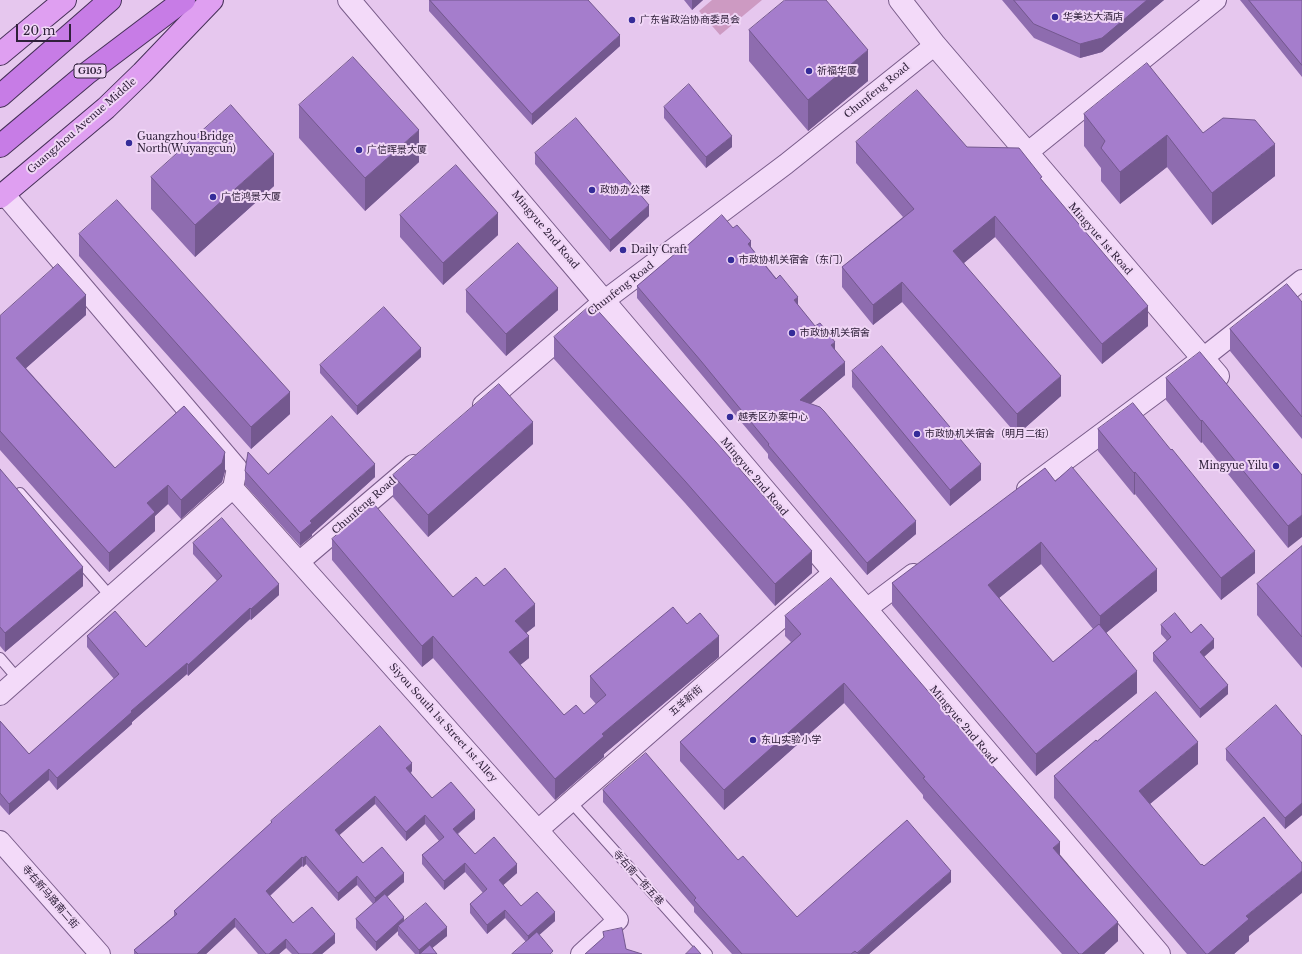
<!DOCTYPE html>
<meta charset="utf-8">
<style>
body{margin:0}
#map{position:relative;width:1302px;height:954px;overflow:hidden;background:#e6c7ee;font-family:"Libre Baskerville",serif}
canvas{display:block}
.scale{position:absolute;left:16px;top:24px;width:55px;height:18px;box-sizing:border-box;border:2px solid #2f203a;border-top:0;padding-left:5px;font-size:12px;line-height:14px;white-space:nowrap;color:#2f203a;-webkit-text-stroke:3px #f0d6f6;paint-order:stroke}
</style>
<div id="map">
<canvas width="1302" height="954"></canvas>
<div class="scale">20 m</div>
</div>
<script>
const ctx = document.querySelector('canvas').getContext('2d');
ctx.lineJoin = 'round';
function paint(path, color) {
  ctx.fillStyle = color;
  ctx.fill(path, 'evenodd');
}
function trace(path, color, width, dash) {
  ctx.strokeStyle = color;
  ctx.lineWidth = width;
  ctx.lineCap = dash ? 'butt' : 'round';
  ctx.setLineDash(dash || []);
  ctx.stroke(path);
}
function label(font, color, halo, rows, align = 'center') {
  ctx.font = font + ' "Libre Baskerville","Noto Sans SC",serif';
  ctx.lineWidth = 4;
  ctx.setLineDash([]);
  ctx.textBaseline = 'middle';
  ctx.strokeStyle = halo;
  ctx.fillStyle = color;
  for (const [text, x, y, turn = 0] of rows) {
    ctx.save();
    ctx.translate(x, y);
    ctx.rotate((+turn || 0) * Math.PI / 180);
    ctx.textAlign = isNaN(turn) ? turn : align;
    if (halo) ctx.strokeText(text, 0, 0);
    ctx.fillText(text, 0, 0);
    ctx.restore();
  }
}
paint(new Path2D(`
 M712 0H762L720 35 699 11Z`), '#cd9ac2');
const service = new Path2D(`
 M20 493 111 597
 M0 658 18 679
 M570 801 707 954`);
const minor = new Path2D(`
 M1027 153 1216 0
 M483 405 605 300 786 164 935 45
 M233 488 618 920 581 954
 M1027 489 1203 358 1302 280
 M299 562 413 465
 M865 610 913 574
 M0 695 233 488 237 468 4 194
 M538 830 834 572
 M0 841 100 954`);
const tertiary = new Path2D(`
 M349 0C619 318 887 638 1159 954
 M900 0 935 45 1218 376`);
const primary = new Path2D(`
 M0 54 65 0
 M0 197 106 108 142 73 212 0`);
const trunk = new Path2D(`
 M0 96 110 0
 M0 146 86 74 184 0`);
trace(service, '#795c8a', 12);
trace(minor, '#795c8a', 22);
trace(tertiary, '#795c8a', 24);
trace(primary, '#463058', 24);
trace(trunk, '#463058', 24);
trace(service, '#f3daf9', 10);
trace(minor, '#f3daf9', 20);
trace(tertiary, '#f3daf9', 22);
trace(primary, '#df9ff1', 22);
trace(trunk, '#c77ce6', 22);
paint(new Path2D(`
 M429 0H588L620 46 532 125 429 11Z
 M684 0H703L692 10Z
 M1002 0H1164L1102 52 1080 58 1034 38Z
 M1240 0H1302V77Z
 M749 30 868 81 808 131 749 61Z
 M299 105 419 162 365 211 299 138Z
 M664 107 732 147 706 168 664 118Z
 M1084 114 1203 133 1275 176 1212 225 1167 167 1120 204 1101 181V168L1084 146Z
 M856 142 967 147 1042 180 1148 326 1102 364 995 237 964 263 1061 396 1017 435 902 302 873 325 842 287V267L903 217 856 163Z
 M535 153 649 216 610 252 535 164Z
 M151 177 274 186 195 257 151 209Z
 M400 215 498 235 443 285 400 237Z
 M733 228 751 247 835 351 845 375 810 404 916 534 867 575 768 458V454L701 374 637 298V286L684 248Z
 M79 234 290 414 251 449 79 256Z
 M466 290 558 310 506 356 466 312Z
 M1302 302V439L1230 351V329Z
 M86 315 26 368 115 468 225 471 222 482 181 519 168 504 155 516V531L109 572 0 450V316Z
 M554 337 812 573 775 606 685 503 554 359Z
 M421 357 357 415 320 373V365Z
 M852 371 981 480 950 506 852 387Z
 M1166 378 1302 475 1288 548 1202 442 1201 443 1166 400Z
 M1098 429 1171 450 1255 573 1221 600 1135 494 1134 495 1098 451Z
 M533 444 428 537 393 497V475Z
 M0 469 83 586 5 652 0 646Z
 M245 471 268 474 375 477 312 534V536L300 546 245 485Z
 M1055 481 1157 591 1106 633 1137 693 1036 776 892 605V583ZM1041 564 1093 629 1053 662 999 598Z
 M332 539 453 597 484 586 535 626 526 633 529 658 520 665 564 715 584 714 596 704 590 697V676L687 624 719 657 604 754V757L555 800 433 658 422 667 332 560Z
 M193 543 279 595 251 620 250 619 188 676 187 674 132 722V724L57 790 49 780 9 815 0 805V721L29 754 114 679 87 647V636L146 647 217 581 193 554Z
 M1302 546V668L1257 615V584Z
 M785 616 1060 856 1118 941 1104 954H1062L923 798V795L844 703 724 810 680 761V742L791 642 785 636Z
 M1161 625 1191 633 1214 648 1204 657 1228 694 1200 718 1153 661V653L1167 641 1161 634Z
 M1302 736V815L1285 829 1226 760V749Z
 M1198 764 1150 804 1249 936V941L1234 954H1187L1054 798V776Z
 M412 771 411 773 432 798 475 819 458 834 475 854 517 873 503 885 521 906 555 921 539 935 553 954 526 942 505 918 487 934 470 913V904L483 893 465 872 444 890 422 864V855L439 841 425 824 406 841 375 804 339 835 363 863 404 882 387 897 404 921 447 936 432 948 437 954H415L398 935V931L376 951 356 928V919L373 904 357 885 338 901 306 864 303 867 302 866 270 896 293 923 335 943 322 954H292L286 948 279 954H258L235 927 206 954H134V950L174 916V911L271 823V821Z
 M603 790 738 860 797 917 951 882 869 954H732L694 912V907L603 802Z`), '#8e6caf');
paint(new Path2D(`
 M692 0H703L692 10Z
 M1147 0H1164L1102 52 1080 58V44Z
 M620 35V46L532 125V114Z
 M868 50V81L808 131V100Z
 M419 130V162L365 211V178Z
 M1167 135V167L1120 204V172Z
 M732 136V147L706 168V157Z
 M1275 144V176L1212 225V193Z
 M274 154V186L195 257V225Z
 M649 205V216L610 252V240Z
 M498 213V235L443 285V263Z
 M995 216V237L953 272V251Z
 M751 241V254L748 244Z
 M902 282V302L873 325V305Z
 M558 288V310L506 356V334Z
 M86 295V315L16 377V358Z
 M798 297V309L794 300Z
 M1148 306V326L1102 364V344Z
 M835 342V354L831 345Z
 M421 348V357L357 415V406Z
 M845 362V375L800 413V400Z
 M1061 376V396L1017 435V414Z
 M290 392V414L251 449V427Z
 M1202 420V442L1201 443V421Z
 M533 422V444L428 537V515Z
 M225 452V471L222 482 181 519V500Z
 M375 464V477L312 534V536L300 546V533L310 521Z
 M981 464V480L950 506V490Z
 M1135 472V494L1134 495V473Z
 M168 485V504L155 516V531L109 572V553L147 503Z
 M1302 515V537L1288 548V526Z
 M916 521V534L867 575V563Z
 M1041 542V564L988 607V585Z
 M812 551V573L775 606V584Z
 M1255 551V573L1221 600V578Z
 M83 567V586L5 652V633Z
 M1157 569V591L1100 638V616Z
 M279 584V595L251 620V609Z
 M535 604V626L515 642V621Z
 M250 608V619L188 676V665Z
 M433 636V658L422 667V646Z
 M529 636V658L509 674V652Z
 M719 636V657L604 754V757L555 800V779L602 734Z
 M1214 639V648L1200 660V652Z
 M187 663V674L132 722V724L57 790V778L131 711Z
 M1137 671V693L1036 776V754Z
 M844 683V703L724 810V790Z
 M1228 685V694L1200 718V709Z
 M1198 742V764L1139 813V791Z
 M412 763V771L406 777V768Z
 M49 769V780L9 815V804Z
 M375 796V804L335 839V830Z
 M1302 803V815L1285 829V818Z
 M475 810V819L453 837V829Z
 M425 815V824L406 841V832Z
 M1060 842V862L1053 848Z
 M306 856V864L303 867V858Z
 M302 857V866L266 899V891Z
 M465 863V872L444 890V881Z
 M517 864V873L499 889V880Z
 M951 871V882L869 954H857Z
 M1302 871V893L1249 936V941L1234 954H1208L1246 916Z
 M404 873V882L375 907V898Z
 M357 876V885L338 901V893Z
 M505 910V918L487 934V925Z
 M555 912V921L528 945V936Z
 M404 917V926H398V931L376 951V942Z
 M235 918V927L206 954H197Z
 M1118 922V941L1104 954H1082Z
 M447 927V936L425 954H419V950Z
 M335 934V943L322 954H312Z
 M286 939V948L279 954H269Z`), '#74588f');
const building = new Path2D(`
 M430 0H588L620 35 532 114Z
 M785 0H826L868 50 808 100 749 30Z
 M1014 0H1147L1102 38 1080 44 1034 24Z
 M1249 0H1302V65Z
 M353 57 419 130 365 178 299 105Z
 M1147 63 1203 133 1223 118 1255 120 1275 144 1212 193 1167 135 1120 172 1101 148 1105 141 1084 114Z
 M689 84 732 136 706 157 664 107Z
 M917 90 967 147 1019 148 1042 177 1040 178 1148 306 1102 344 995 216 953 251 1061 376 1017 414 902 282 873 305 842 267 914 209 856 142Z
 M231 105 274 154 195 225 151 177Z
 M576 118 649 205 610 240 535 153Z
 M456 165 498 213 443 263 400 215Z
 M117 200 290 392 251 427 79 234Z
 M722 215 733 228 737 225 751 241 748 244 776 279 780 275 798 297 794 300 815 326 820 323 835 342 831 345 845 362 800 400 820 407 824 411 916 521 867 563 768 445 769 444 701 361 637 286 683 247 684 248Z
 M518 243 558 288 506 334 466 290Z
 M58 264 86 295 16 358 115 468 184 406 225 452 222 463 181 500 168 485 147 503 155 512 109 553 0 431V316Z
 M1287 284 1302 302V417L1230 329Z
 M592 304 715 441 812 551 775 584 685 481 554 337Z
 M384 307 421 348 357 406 320 365Z
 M882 346 981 464 950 490 852 371Z
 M1200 352 1302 475V515L1288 526 1202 420 1201 421 1166 378Z
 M499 384 533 422 428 515 393 475Z
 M1133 403 1171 450 1172 449 1255 551 1221 578 1135 472 1134 473 1098 429Z
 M332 416 375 464 310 521 312 523 300 533 245 471 248 452 268 474Z
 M1072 467 1157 569 1100 616 1041 542 988 585 1053 662 1099 624 1137 671 1036 754 892 583 1045 468 1055 481Z
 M0 469 83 567 5 633 0 627Z
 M374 504 453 597 476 577 484 586 505 568 535 604 515 621 529 636 509 652 564 715 576 705 584 714 606 695 590 676 673 607 687 624 700 613 719 636 602 734 604 736 555 779 433 636 422 646 332 539Z
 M222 518 279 584 251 609 250 608 188 665 187 663 131 711 132 712 57 778 49 769 9 804 0 793V721L29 754 119 674 87 636 115 611 146 647 222 576 193 543Z
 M1302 546V637L1257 584Z
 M831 578 968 738 1060 842 1053 848 1118 922 1082 954H1079L923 778 925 777 844 683 724 790 680 742 801 634 785 616Z
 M1175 613 1191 633 1201 624 1214 639 1200 652 1228 685 1200 709 1153 653 1171 637 1161 625Z
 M1156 692 1198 742 1139 791 1201 865 1202 864 1204 866 1264 817 1302 863V871L1246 916 1249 919 1208 954H1206L1054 776 1096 740 1097 741Z
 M1276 705 1302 736V803L1285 818 1226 749Z
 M380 726 412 763 406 768 432 798 451 782 475 810 453 829 475 854 494 837 517 864 499 880 521 906 537 892 555 912 528 936 505 910 487 925 470 904 487 889 465 863 444 881 422 855 444 837 425 815 406 832 375 796 335 830 363 863 382 847 404 873 375 898 357 876 338 893 306 856 303 858 302 857 266 891 293 923 312 907 335 934 312 954H299L286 939 269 954H266L235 918 197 954H138L134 950 177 914 174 911 272 822 271 821Z
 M646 753 738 860 743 856 797 917 907 820 951 871 857 953 855 951 851 954H742L694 900 696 898 603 790Z
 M385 894 404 917 376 942 356 919Z
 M426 903 447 927 419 950 398 926Z
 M622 928 626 949 642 954H585L604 937 603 932Z
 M537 932 553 951 550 954H512Z
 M430 945 437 954H420Z
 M694 946 701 954H686Z`);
paint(building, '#a57dcc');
trace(building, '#74588f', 1);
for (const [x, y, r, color] of [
 [1055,17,4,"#352c99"],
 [632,20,4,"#352c99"],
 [809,71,4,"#352c99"],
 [129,143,4,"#352c99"],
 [359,150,4,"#352c99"],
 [592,190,4,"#352c99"],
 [213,197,4,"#352c99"],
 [623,250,4,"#352c99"],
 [731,260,4,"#352c99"],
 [792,333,4,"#352c99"],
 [730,417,4,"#352c99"],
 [917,434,4,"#352c99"],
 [1276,466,4,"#352c99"],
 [753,740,4,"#352c99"]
]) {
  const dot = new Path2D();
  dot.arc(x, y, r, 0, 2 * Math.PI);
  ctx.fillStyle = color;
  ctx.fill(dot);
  trace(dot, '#f0d6f6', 1.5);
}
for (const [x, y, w] of [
 [90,71,32]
]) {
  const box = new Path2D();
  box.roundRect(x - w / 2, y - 7, w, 14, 3);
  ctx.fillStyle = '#f0d6f6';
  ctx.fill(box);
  trace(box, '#2f203a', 1);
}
label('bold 9px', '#2f203a', null, [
 ["G105",90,71]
]);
label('10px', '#2f203a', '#f0d6f6', [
 ["华美达大酒店",1063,17],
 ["广东省政治协商委员会",640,20],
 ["祈福华厦",817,71],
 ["Guangzhou Bridge",137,137],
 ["North(Wuyangcun)",137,149],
 ["广信晖景大厦",367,150],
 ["政协办公楼",600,190],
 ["广信鸿景大厦",221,197],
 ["Daily Craft",631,250],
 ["市政协机关宿舍（东门）",739,260],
 ["市政协机关宿舍",800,333],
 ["越秀区办案中心",738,417],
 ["市政协机关宿舍（明月二街）",925,434],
 ["Mingyue Yilu",1268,466,"right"],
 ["东山实验小学",761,740]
], 'left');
label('10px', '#2f203a', '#f0d6f6', [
 ["Chunfeng Road",877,91,-39],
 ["Guangzhou Avenue Middle",82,126,-41],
 ["Mingyue 2nd Road",545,230,50],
 ["Mingyue 1st Road",1100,239,49],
 ["Chunfeng Road",621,289,-38],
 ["Mingyue 2nd Road",754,477,50],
 ["Chunfeng Road",364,506,-41],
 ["五羊新街",686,701,-41],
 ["Siyou South 1st Street 1st Alley",443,723,48],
 ["Mingyue 2nd Road",963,725,50],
 ["寺右南一街五巷",638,878,48],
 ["寺右新马路南二街",50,897,49]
]);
</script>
